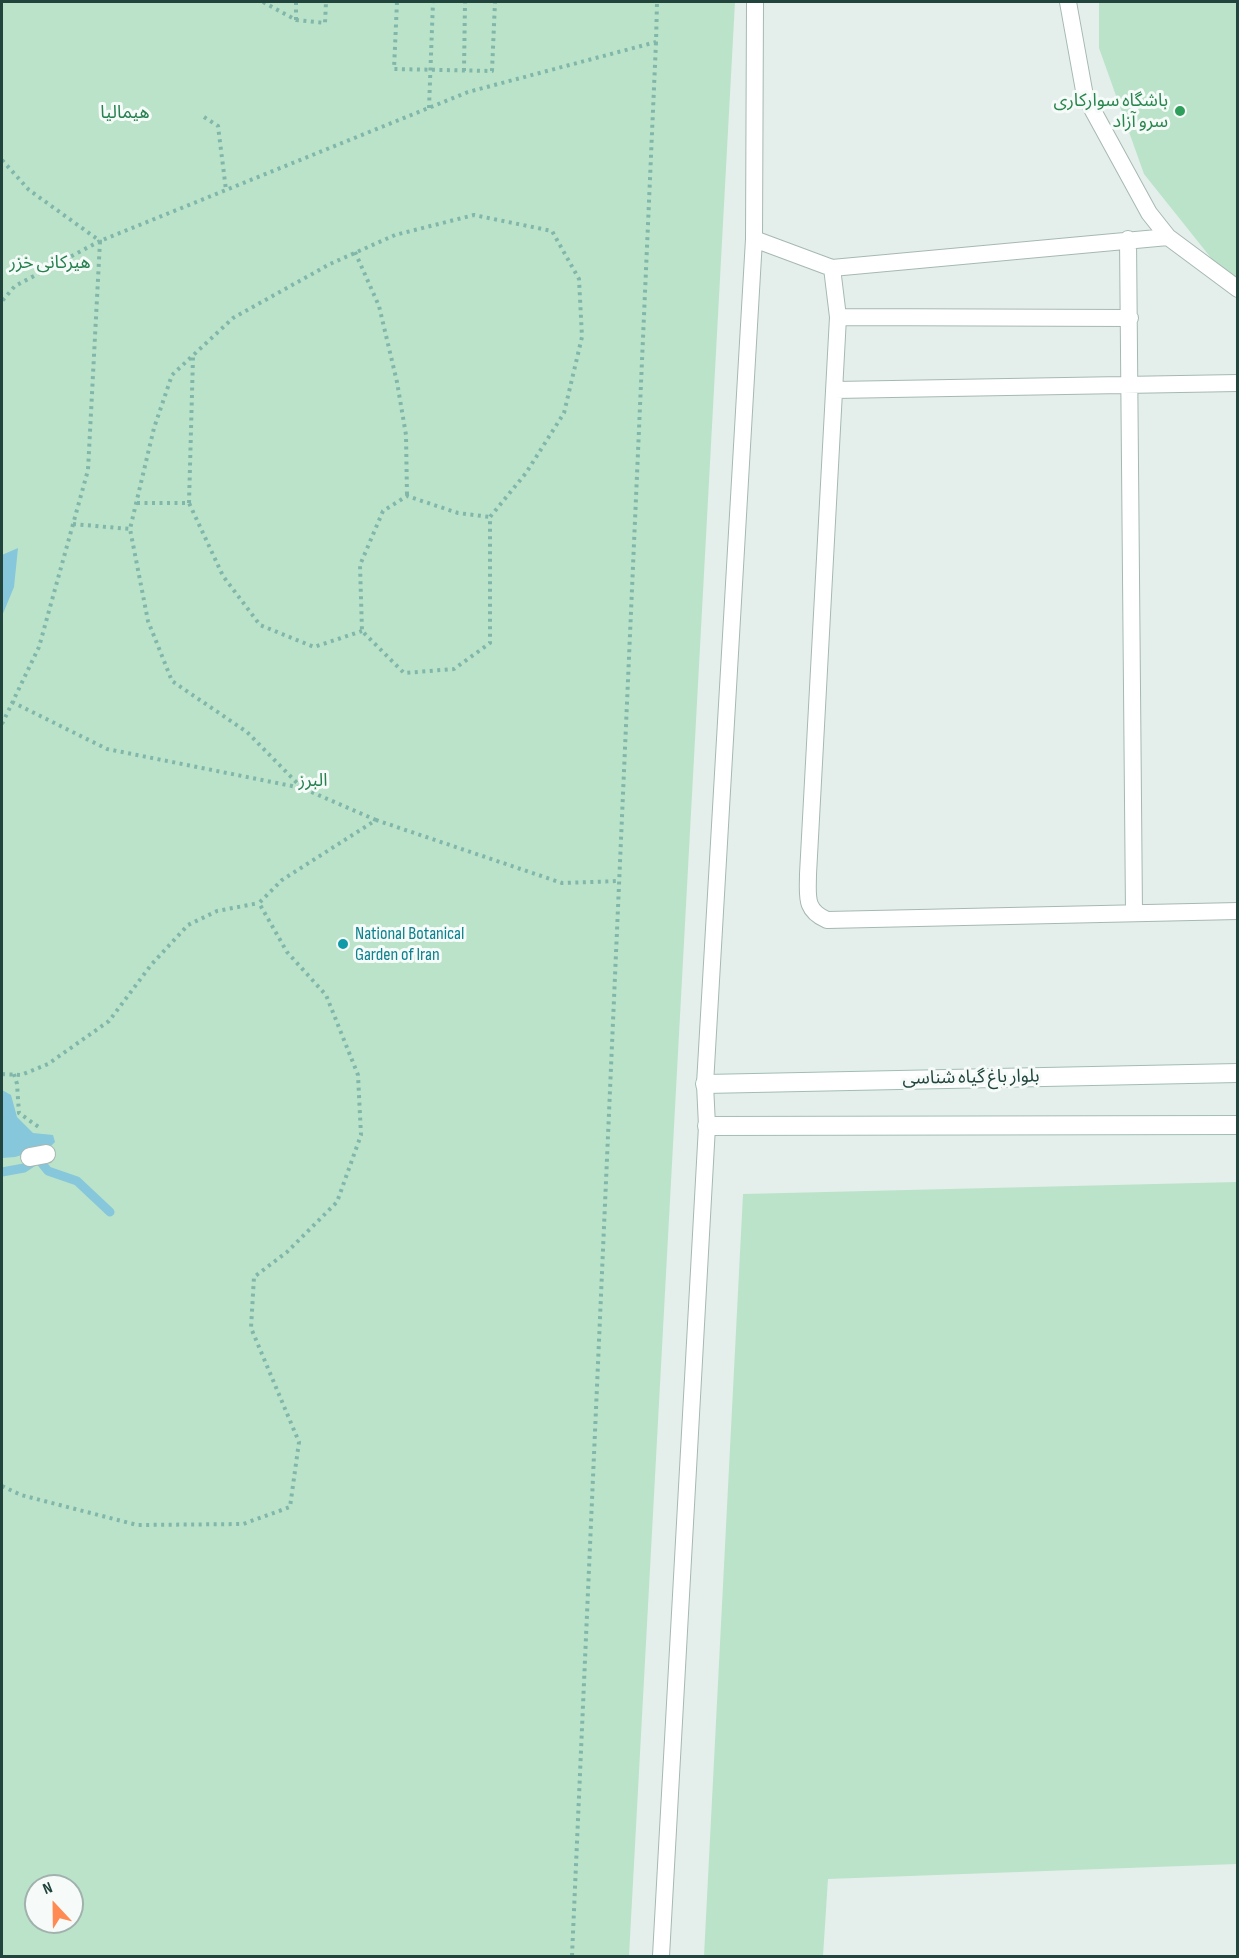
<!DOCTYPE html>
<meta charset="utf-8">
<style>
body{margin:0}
#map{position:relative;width:1239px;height:1958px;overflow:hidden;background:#e4efeb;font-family:"Sofia Sans Condensed",sans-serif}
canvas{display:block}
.frame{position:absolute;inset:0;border:3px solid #21443d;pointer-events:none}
.north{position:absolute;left:24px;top:1874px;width:60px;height:60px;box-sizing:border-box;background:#f6fbf9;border:2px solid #a1b2ae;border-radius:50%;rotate:338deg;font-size:16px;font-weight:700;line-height:24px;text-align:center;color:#21443d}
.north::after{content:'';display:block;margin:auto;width:21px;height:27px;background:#ff8a53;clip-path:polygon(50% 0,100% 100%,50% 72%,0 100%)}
</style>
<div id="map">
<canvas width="1239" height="1958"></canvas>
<div class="frame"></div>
<div class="north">N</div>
</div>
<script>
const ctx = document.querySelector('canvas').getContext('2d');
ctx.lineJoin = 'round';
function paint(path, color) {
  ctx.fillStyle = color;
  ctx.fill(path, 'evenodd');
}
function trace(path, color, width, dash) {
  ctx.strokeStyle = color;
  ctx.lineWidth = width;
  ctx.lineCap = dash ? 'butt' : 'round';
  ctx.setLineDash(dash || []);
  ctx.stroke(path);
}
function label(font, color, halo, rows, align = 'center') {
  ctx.font = font + ' "Sofia Sans Condensed","Noto Sans Arabic",sans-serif';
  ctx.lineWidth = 6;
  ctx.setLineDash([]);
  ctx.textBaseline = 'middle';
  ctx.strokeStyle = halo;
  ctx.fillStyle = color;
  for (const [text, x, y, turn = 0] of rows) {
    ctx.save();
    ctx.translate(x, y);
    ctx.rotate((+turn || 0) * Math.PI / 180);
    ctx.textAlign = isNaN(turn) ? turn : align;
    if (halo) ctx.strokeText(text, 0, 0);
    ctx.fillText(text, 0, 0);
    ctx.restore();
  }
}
paint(new Path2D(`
 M2 2H735L629 1956H2ZM36 1886H72V1922H36Z
 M1099 2H1237V285L1227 278 1144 174 1099 48Z
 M1237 1182V1864L828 1879 823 1956H704L743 1194Z`), '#bbe3c9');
paint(new Path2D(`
 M18 548 14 587 2 616V555Z
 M2 1090 11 1095 17 1117 33 1133 53 1135 55 1142 51 1146 15 1157 2 1158Z`), '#86c7db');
trace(new Path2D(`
 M35 1155 48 1171 77 1181 110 1212
 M2 1172 24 1168 36 1160`), '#86c7db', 9);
const lane = new Path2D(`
 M1068 2 1085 96 1149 213 1168 237 1238 289
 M754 239 832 268 1168 237
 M1128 239 1134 913
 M832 268 838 317 808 874C808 896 804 910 827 920L1238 911
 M838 317 1130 318
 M835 390 1238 383
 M661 1956 707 1126 705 1084 754 239 755 2`);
const street = new Path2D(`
 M30 1157 46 1154`);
const secondary = new Path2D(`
 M705 1084 1238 1073
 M707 1126 1238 1125`);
trace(lane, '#a6b8b3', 18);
trace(street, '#a6b8b3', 20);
trace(secondary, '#a1bdb5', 20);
trace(new Path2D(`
 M263 2 296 20 325 23 326 2
 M296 2V20
 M397 2 394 69 492 71 495 2
 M464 71 465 2
 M429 108 433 2
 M204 117 218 126 226 190
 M2 160 29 190 100 241 15 286 2 301
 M355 252 379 306 397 382 406 435 407 496
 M137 503H189L223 576 260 625 314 647 362 631
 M189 503 193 357
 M73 524 130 529
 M12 702 107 749 302 788 376 820
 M2 724 39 647 88 470 100 241 468 92 656 42 657 2
 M302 788 247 732 172 681 148 621 130 529 154 428 172 375 233 318 330 264 395 235 474 215 552 231 579 279 582 337 564 413 526 473 490 517V643L454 669 404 673 362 631 360 565 383 511 407 496 458 513 490 517
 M2 1074 21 1075 48 1064 109 1021 151 965 188 925 217 911 259 903
 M14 1074 17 1084 19 1113 40 1128
 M2 1486 21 1495 137 1525 243 1524 290 1507 299 1442 251 1328 254 1277 287 1252 337 1202 361 1135 358 1075 326 995 287 952 259 903 282 880 376 820 562 883 619 881
 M572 1956 656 42`), '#81b7aa', 4, [3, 4.5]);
trace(lane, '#fff', 16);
trace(street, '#fff', 18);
trace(secondary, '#fff', 18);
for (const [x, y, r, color] of [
 [1180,111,6,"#2e9e5b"],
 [343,944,6,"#0f9aa8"]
]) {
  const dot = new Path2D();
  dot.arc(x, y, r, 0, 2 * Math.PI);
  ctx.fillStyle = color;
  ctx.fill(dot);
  trace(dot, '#f6fbf9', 2);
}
label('18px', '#27864d', '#f6fbf9', [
 ["باشگاه سوارکاری",1168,101],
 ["سرو آزاد",1168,122]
], 'right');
label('18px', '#258150', '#f6fbf9', [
 ["هیمالیا",125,113],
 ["هیرکانی خزر",50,263],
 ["البرز",313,781]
]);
label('18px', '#0d838f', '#f6fbf9', [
 ["National Botanical",355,934],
 ["Garden of Iran",355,955]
], 'left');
label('18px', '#21443d', '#f6fbf9', [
 ["بلوار باغ گیاه شناسی",971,1078,-1]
]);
</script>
